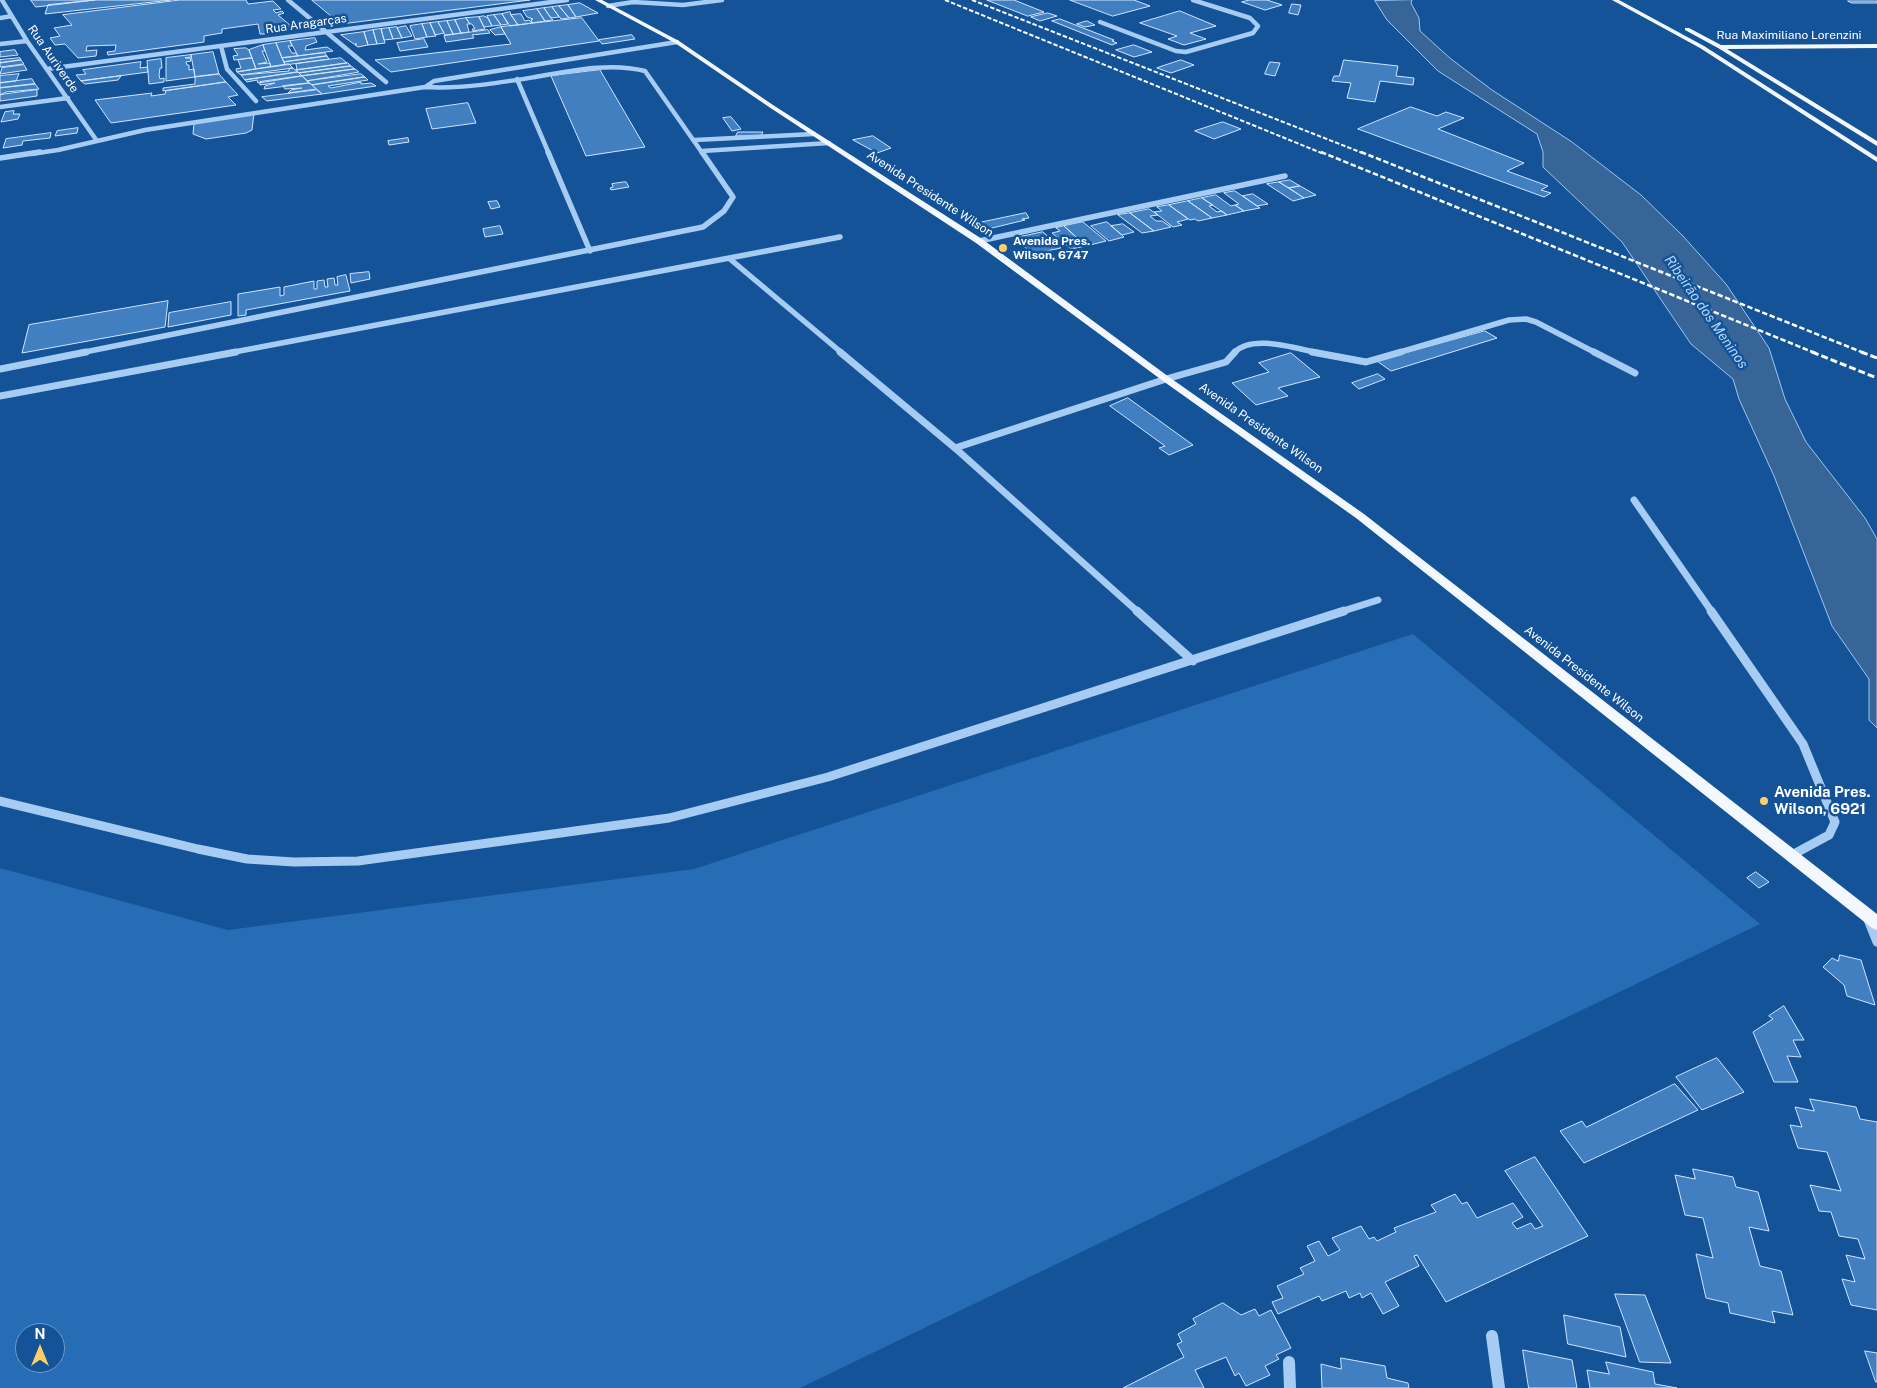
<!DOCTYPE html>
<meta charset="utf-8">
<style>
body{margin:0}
#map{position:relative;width:1877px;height:1388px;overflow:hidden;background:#145398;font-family:"Public Sans",sans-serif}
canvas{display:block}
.north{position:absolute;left:15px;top:1323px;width:50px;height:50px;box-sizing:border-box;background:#145398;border:1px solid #7298c1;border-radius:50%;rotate:0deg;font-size:14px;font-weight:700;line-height:20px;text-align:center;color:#fff}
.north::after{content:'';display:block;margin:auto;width:18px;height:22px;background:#ffce69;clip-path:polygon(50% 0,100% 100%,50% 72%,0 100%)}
</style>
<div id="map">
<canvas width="1877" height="1388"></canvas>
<div class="north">N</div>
</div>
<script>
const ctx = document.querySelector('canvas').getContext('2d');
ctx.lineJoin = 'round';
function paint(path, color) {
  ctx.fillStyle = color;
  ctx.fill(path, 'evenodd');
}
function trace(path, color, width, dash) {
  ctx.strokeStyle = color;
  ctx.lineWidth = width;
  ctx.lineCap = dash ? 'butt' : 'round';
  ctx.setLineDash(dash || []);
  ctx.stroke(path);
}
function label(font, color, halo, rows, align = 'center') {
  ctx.font = font + ' "Public Sans",sans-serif';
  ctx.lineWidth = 5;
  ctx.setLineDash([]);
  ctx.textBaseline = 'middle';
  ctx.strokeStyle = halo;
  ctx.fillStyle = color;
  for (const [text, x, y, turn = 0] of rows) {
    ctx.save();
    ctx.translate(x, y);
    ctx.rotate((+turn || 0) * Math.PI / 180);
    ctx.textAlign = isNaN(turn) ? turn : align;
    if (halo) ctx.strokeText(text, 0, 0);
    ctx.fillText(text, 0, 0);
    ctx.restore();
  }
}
paint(new Path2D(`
 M1413 634 1760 924 800 1388H0V868L228 930 694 869ZM25 1333H55V1363H25Z`), '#276db6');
const water = new Path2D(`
 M1412 0 1411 3 1419 18 1420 31 1451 59 1492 90 1572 142 1641 195 1682 235 1726 284 1769 348 1785 399 1806 442 1865 518 1877 539V728L1869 720V679L1832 626 1774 476 1739 399 1733 379 1691 344 1622 242 1543 167V152L1537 134 1438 71 1387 20 1375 1Z`);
paint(water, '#386597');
trace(water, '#99c7f5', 1);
const building = new Path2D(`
 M31 0H95L36 7Z
 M95 0H171L45 14 48 5Z
 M180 0H246L248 4 273 1 281 9 273 10 276 13 282 11 284 13 278 15 291 26 299 25 303 28 264 34H260L258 24 222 29V33L204 36V42L108 55 107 52 115 51 116 45 87 46 86 51 97 50 96 56 78 58 65 44 55 45 50 38 60 36 54 28 72 25 63 15Z
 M312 0H530L341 24Z
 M987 0H1014L1044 12 1028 16Z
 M1070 0H1134L1150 6 1113 16Z
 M1250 0H1267L1282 5 1265 10 1242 2Z
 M1848 1H1877V3H1852Z
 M580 3 598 13 576 17 568 5Z
 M1292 4 1301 5 1298 15 1289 13Z
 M568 5 576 17 569 18 559 6Z
 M559 6 569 18 561 19 552 7Z
 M552 7 559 17 551 18 544 8Z
 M544 8 551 18 553 20 545 21 537 9Z
 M537 9 545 21 532 23 531 19H533L527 17 523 11Z
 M1180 11 1216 26 1190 33 1206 39 1184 45 1168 39 1177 36 1140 23Z
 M510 12 511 15 518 25 510 26 502 14Z
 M1048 13 1057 16 1040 21 1031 17Z
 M502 14 508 24 501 25 494 15Z
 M521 14 525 21 529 20 532 23 518 25 511 15Z
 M494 15 501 25 492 26 487 16Z
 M484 16 488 18 492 26 484 27 479 17Z
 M479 17 485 29 473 31 472 29H475L472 24H470L466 18Z
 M466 18 470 24H467L469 32 461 33 455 20Z
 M582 18 599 41 391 72 375 60 511 44 501 27Z
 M1060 19 1114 40 1112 41 1117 43 1112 45 1052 21Z
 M455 20 461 33 453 34 447 21Z
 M447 21 453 34 445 35 438 22Z
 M1087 21 1095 25 1085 27 1077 24Z
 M438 22 444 33 435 35 430 23Z
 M430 23 436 36 427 37 422 24Z
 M422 24 427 37 415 39 410 26Z
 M406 26 412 36 402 38 397 28Z
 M397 27 402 38 393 39 389 28Z
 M501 27 505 34 495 35 490 30Z
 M389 28 393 39 384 40 381 29Z
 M381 29 385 43 377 44 373 30Z
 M373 30 377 44 368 45 364 32Z
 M488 30 490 33 472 35 474 38 446 42 444 36Z
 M364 32 368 45 358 47 355 45 357 44H354L341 35Z
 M632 35 635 39 602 44 599 40Z
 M315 38 317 42 306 46 305 50 327 47 333 51 298 56 290 41Z
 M424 39 428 47 400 51 397 43Z
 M290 41 292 46H288L292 53H296L298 56 282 58 276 43Z
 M276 43 285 65 271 67 263 45Z
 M263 45 265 51H262L267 62 258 64 270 63 271 67 256 69 249 50Z
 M1134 45 1152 52 1134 57 1116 50Z
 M246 48 249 50 252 58 234 60 233 56 238 55 234 49Z
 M15 50 18 55 0 57V52Z
 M213 52 219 74 195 77 191 55Z
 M325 53 327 56 284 62 282 58Z
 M191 55V57L185 58H190L191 61 186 62 187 65H189V70L194 69 195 77 166 81V58Z
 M327 56 329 59 285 65 284 62Z
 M20 58 21 60 0 63V60Z
 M252 58 256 69 237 72 236 69 241 68 238 60Z
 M341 58 347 63 297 70 296 64Z
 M161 59 162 68H160L159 75 160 79 164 78V82L149 84 147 61Z
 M21 60 24 64 0 67V63Z
 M1181 60 1194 65 1171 73 1157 68Z
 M1344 60 1398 66 1396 76 1414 78 1413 85 1380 81 1375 102 1347 98 1351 83 1332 81 1334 76H1339Z
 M141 62 140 68 147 67 148 72 81 81 76 75 86 74 83 70Z
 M1270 62 1280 63 1275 76 1265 74Z
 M348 63 351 66 299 73 296 70Z
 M289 64 293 68 241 75 237 72Z
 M24 65 27 70 0 74 2 68Z
 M351 66 355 69 302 76 299 73Z
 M293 68 298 72 245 80 241 75 289 71V69Z
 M355 69 359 72 312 80 307 81 302 76Z
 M600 70 645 147 586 156 551 76Z
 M298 72 302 76 258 83 257 80 247 82 245 80Z
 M19 74 16 81 0 83V76Z
 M219 74 226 82 163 91V88L195 84V77Z
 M361 74 365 77 312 85 307 81Z
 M121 76 118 80 85 84 81 81Z
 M302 76 310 83 264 89 265 86 275 83 260 85V82Z
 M365 77 368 80 328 86 331 88 361 82V84L371 83 376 86 322 94 312 85Z
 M32 79 35 84 0 88V83Z
 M226 82 238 95 228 97 236 105 111 123 95 100 152 93 151 96 165 94 166 91Z
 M310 83 316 89 288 93 291 90 302 88 285 89 283 86Z
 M35 84 39 89 6 92 0 95V88Z
 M37 90V96L0 101V95Z
 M317 90 322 94 267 101 262 97Z
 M468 103 476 123 432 129 426 109Z
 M1411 107 1437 116 1446 112 1464 118 1438 129 1524 163 1507 171 1548 186 1541 190 1551 193 1544 197 1358 129Z
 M14 111 13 114H20L18 119 1 122 5 112Z
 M254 113 252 130 246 133 206 139 193 134 194 123Z
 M731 117 741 129 732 131 723 118Z
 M1223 122 1241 129 1214 139 1195 131Z
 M78 128 77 133 55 136 57 131Z
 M738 132H763L761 136H736Z
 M51 133 50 138 23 141 22 145 3 148 6 139Z
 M873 136 891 148 877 153 853 140Z
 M408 138 409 142 389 145 388 141Z
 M1290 180 1300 186 1289 188 1279 182Z
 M626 182 629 187 611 190 610 188 613 187 612 184Z
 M1278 182H1279L1304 198 1293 201 1267 184Z
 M1300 186 1316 195 1304 198 1289 188Z
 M1235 191 1257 206 1260 208 1244 211 1235 205 1239 204 1224 193Z
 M1253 194 1268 204 1257 206 1243 196Z
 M1216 195 1231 206 1235 205 1244 211 1227 215 1202 198Z
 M1202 198 1213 205 1209 206 1217 212 1222 211 1227 215 1212 218 1188 201Z
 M497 201 500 207 491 209 488 202Z
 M1188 201 1212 218 1198 221 1195 219 1190 220 1169 205Z
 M1169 205 1188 219 1177 222 1182 225 1173 227 1154 212 1162 211 1157 207Z
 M1149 209 1158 215 1150 216 1156 221H1162L1171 227 1154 231 1130 213Z
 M1026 213 1029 218 1022 219 1025 220 988 229 978 223Z
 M1130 213 1154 231 1142 233 1118 215Z
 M1083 222 1106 241 1086 246 1064 226Z
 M1107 222 1122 235 1124 237 1109 241 1091 226Z
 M1123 224 1134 232 1122 235 1111 226Z
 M500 226 503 234 485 237 483 229Z
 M1064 226 1086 246 1071 249 1052 233 1060 231 1056 228Z
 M1043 232 1061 248 1032 254 1015 238Z
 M369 272 370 279 351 283 350 274Z
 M346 275 350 291 246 310V315L238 316V294L280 287V296L284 295V287L314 281V289H317V281L324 280 325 287H328L327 279 334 278 335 285H338L337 277Z
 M168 301 165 327 22 353 29 325Z
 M231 302V315L168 327 169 313Z
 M1485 331 1497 338 1391 371 1377 361Z
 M1291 353 1320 377 1278 388 1288 396 1256 405 1232 383 1269 372 1259 363Z
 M1378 374 1385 379 1359 389 1352 383Z
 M1128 398 1193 445 1169 455 1159 448 1165 446 1110 406Z
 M1756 872 1769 882 1759 888 1747 878Z
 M1840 955 1861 960 1875 1005 1847 996 1844 985 1823 967 1832 958 1838 961Z
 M1784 1006 1804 1040H1793L1801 1057 1787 1056 1798 1082H1774L1753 1032 1773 1019 1769 1016Z
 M1717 1058 1744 1092 1702 1110 1676 1077Z
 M1675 1084 1698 1110 1584 1163 1560 1131 1582 1121 1586 1127Z
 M1810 1099 1856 1107 1860 1119 1877 1122V1310L1851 1305 1842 1279 1855 1282 1846 1255 1865 1259 1858 1239 1839 1236 1831 1212 1819 1211 1810 1185 1841 1191 1827 1152 1798 1148 1790 1125 1802 1127 1795 1107 1814 1111Z
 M1535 1157 1588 1236 1446 1302 1417 1255 1414 1256 1419 1266 1385 1282 1399 1306 1383 1314 1371 1293 1362 1298 1360 1293 1349 1298 1346 1291 1322 1301 1319 1296 1278 1314 1272 1302 1283 1298 1277 1286 1304 1274 1300 1268 1315 1261 1307 1246 1319 1241 1328 1256 1340 1250 1332 1238 1361 1226 1369 1239 1374 1237 1377 1241 1396 1232 1394 1228 1436 1212 1431 1205 1455 1194 1462 1204 1467 1202 1477 1218 1513 1203 1523 1217 1512 1223 1517 1229 1531 1223 1535 1229 1543 1226 1505 1171Z
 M1693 1169 1733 1177 1736 1187 1758 1192 1769 1231 1749 1227 1760 1266 1781 1271 1793 1315 1772 1311 1775 1323 1730 1313 1728 1303 1706 1298 1696 1254 1713 1258 1703 1218 1685 1215 1675 1175 1695 1179Z
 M1615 1294 1645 1295 1671 1363 1640 1362Z
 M1223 1303 1241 1315 1255 1309 1259 1316 1271 1310 1291 1348 1276 1355 1279 1359 1265 1366 1270 1375 1246 1386 1239 1373 1235 1376 1226 1357 1195 1370 1204 1388H1123L1184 1357 1177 1344 1182 1342 1178 1334 1196 1324 1193 1319Z
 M1564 1315 1620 1327 1626 1357 1568 1344Z
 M1523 1350 1572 1360 1577 1388H1529Z
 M1865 1351 1877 1353V1382H1876Z
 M1341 1358 1385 1366 1387 1378 1408 1383 1409 1388H1322L1321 1364 1341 1369Z
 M1606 1362 1653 1372 1655 1384 1677 1388H1590L1587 1370 1609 1374Z`);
paint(building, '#417fc1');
trace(building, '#cfe5fd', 1);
trace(new Path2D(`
 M2 0 27 41 97 141
 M288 0 386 82
 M608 6 633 2 683 5 722 0
 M0 18 12 16
 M1100 22 1176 51 1186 52 1253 33 1258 26 1250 18 1193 0
 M0 44 27 41
 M221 46 227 69 256 101
 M47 69 567 0
 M517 79 549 154
 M425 87C462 89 498 83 535 77 571 71 609 62 645 71L703 154
 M0 107 68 98
 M695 140 814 134
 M702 151 829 143
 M31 154 58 150 145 130 425 87 434 81 677 42`), '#a7ccf3', 4.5);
trace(new Path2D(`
 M548 152 590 251
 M0 158 40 152
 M979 241 1285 176
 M730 259 842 353
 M80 353 703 227 724 211 733 197 702 152
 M229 353 840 237
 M1234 353C1251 333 1297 349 1319 353
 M1397 353 1509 320 1526 319 1536 322 1596 353`), '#a7ccf3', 5.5);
trace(new Path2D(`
 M840 352 955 448 1138 612
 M1312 352 1366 362 1401 352
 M1594 352 1635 373
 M0 369 86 352
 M0 396 236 352
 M955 448 1166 379 1226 362 1235 352
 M1634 500 1712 612
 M1340 612 1378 600`), '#a7ccf3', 7);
trace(new Path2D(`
 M1137 611 1193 661
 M1711 611 1803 744 1835 822 1829 835 1792 855
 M0 801 198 849 247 859 294 862 358 861 669 818 828 777 1344 611
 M1867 917 1877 942`), '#a7ccf3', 9);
trace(new Path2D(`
 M1492 1336 1499 1388
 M1289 1362 1290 1388`), '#a7ccf3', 12);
paint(new Path2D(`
 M595 0H602L679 41 773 105 982 239 1169 377 1364 514 1877 914V930L1872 928 1356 518 1163 381 976 243 769 107 675 43Z
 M1612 0H1619L1704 46 1877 157V162L1700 48Z
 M1685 28H1689L1721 45 1877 44V48L1727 49 1877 141V146L1718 48 1685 30Z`), '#f3f8ff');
trace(new Path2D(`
 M945 0 1324 154
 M972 0 1365 154`), '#fff', 2, [4.5, 2]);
trace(new Path2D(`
 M1321 152 1815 353
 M1361 152 1864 353`), '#fff', 2.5, [5.5, 2.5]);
trace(new Path2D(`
 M1812 352 1877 378
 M1861 352 1877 358`), '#fff', 3, [7, 3]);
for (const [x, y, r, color] of [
 [1003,248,5,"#ffce69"],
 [1764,801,5,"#ffce69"]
]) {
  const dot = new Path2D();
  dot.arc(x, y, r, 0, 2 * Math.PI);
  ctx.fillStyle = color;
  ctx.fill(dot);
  trace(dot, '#145398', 2);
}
label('12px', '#fff', '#145398', [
 ["Rua Aragarças",306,24,-8],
 ["Rua Maximiliano Lorenzini",1789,35],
 ["Rua Auriverde",53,59,55],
 ["Avenida Presidente Wilson",930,194,33],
 ["Avenida Presidente Wilson",1261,428,35],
 ["Avenida Presidente Wilson",1584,674,38]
]);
label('bold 12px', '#fff', '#145398', [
 ["Avenida Pres.",1013,241],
 ["Wilson, 6747",1013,255]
], 'left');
label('italic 14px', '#b3d6f9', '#145398', [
 ["Ribeirão dos Meninos",1706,312,55]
]);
label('bold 15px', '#fff', '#145398', [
 ["Avenida Pres.",1774,792],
 ["Wilson, 6921",1774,809]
], 'left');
</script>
